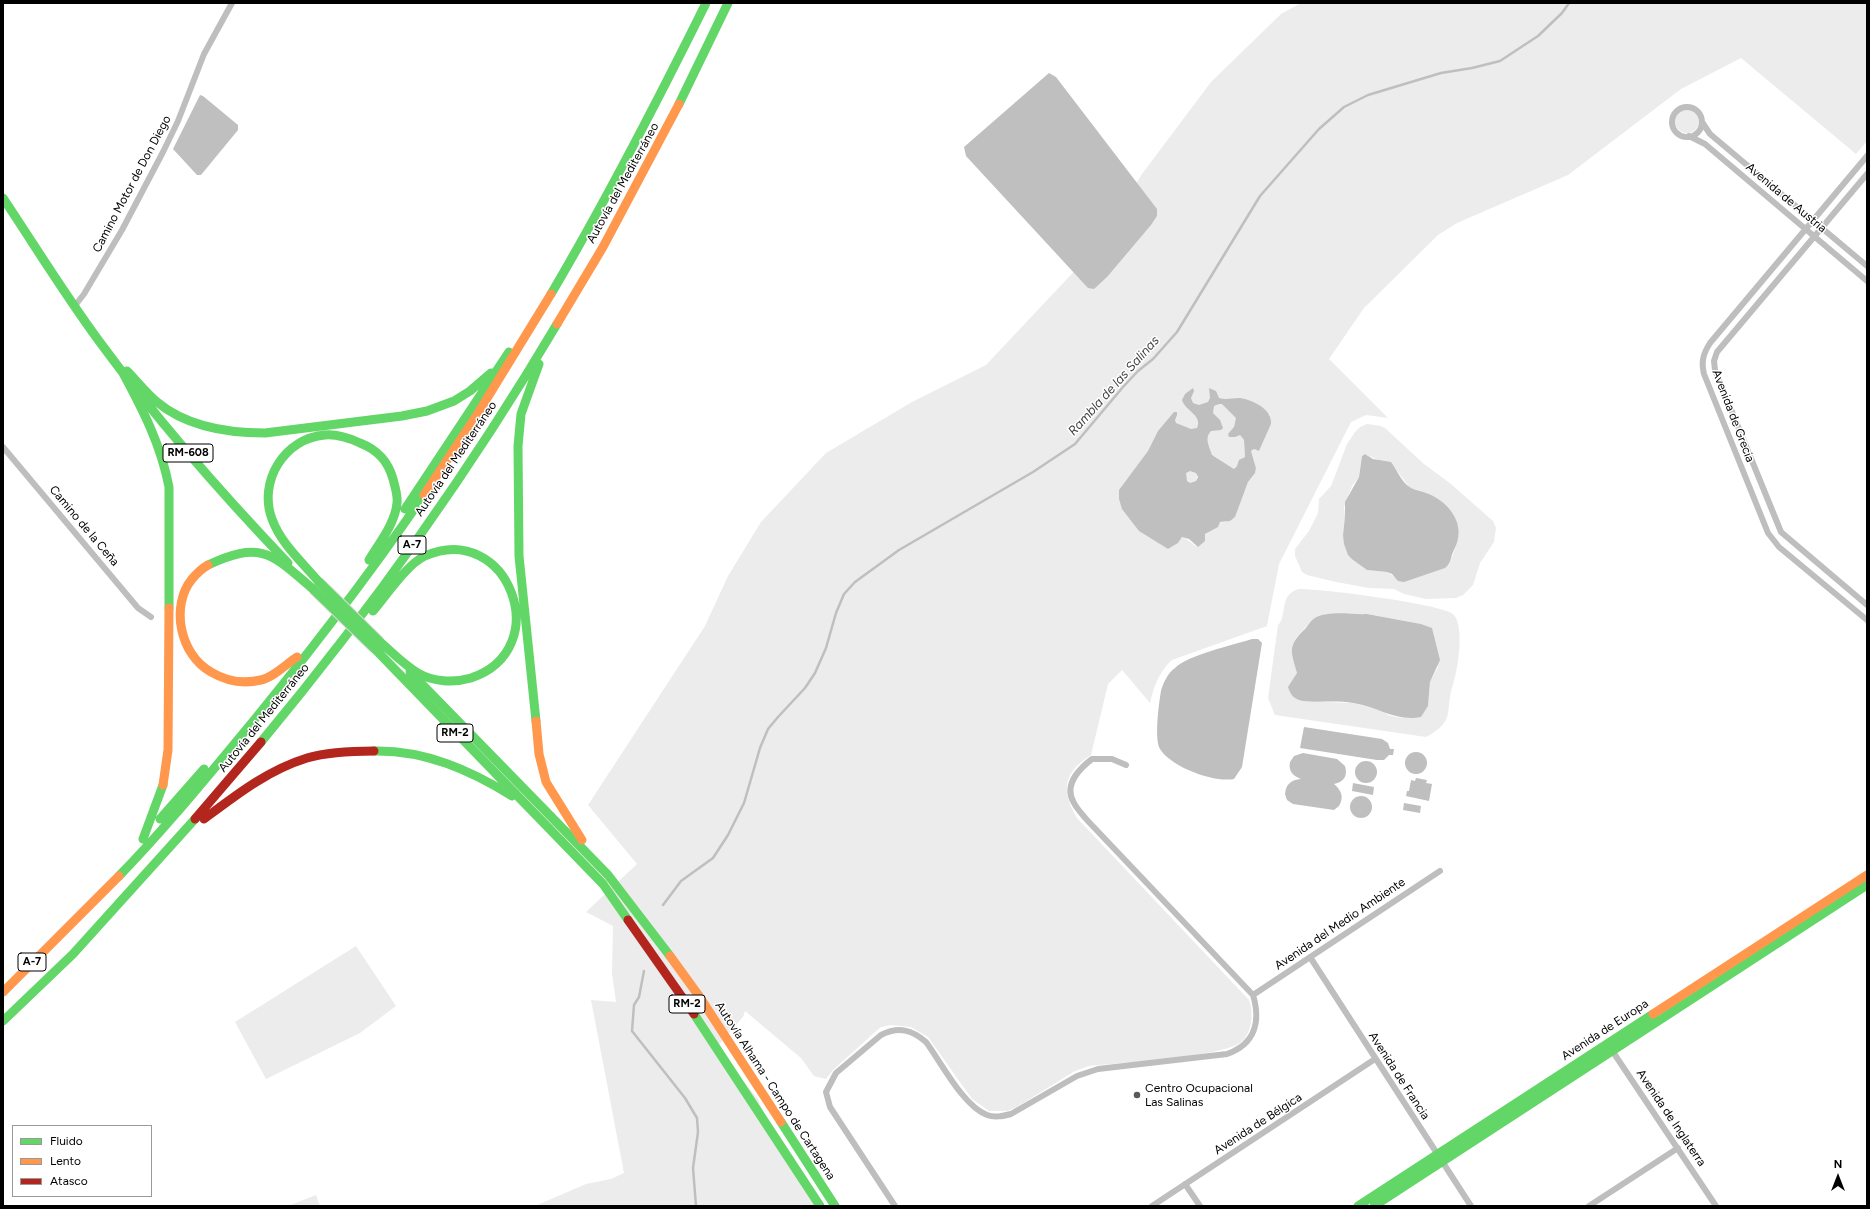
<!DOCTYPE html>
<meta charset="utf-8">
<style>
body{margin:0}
#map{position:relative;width:1870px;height:1209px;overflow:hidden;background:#fff;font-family:Figtree,sans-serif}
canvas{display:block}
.frame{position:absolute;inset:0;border:4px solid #000;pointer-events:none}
.legend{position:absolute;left:12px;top:1125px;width:140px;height:72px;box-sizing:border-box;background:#fff;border:1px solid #999;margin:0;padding:5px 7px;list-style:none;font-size:12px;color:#000}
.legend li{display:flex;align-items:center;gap:8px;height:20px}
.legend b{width:20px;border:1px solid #999}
.north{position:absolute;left:1818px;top:1157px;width:40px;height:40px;-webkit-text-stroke:3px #fff;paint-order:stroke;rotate:0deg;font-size:11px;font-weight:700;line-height:16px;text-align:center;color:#000}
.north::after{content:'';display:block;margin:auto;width:14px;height:18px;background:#000;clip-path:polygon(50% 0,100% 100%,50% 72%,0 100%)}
</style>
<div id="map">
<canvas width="1870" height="1209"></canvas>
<div class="frame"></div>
<ul class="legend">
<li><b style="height:5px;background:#63d668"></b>Fluido</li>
<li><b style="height:5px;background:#ff974d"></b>Lento</li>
<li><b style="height:5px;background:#b3261e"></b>Atasco</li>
</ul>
<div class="north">N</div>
</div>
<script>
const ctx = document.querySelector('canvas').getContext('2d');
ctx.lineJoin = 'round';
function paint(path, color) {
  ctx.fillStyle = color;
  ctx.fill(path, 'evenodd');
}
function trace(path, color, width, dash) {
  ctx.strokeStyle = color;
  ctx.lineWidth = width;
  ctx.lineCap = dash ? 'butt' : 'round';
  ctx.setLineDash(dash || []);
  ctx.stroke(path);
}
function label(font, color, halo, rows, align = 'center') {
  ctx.font = font + ' Figtree,sans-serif';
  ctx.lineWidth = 3;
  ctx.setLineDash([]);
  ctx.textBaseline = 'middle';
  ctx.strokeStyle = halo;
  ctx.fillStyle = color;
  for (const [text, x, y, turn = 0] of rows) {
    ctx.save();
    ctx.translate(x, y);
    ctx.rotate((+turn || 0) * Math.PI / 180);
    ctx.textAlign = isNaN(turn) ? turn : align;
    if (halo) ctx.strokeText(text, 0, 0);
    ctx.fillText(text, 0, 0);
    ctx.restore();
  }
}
paint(new Path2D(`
 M1301 3H1867V141L1856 154 1741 58 1681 89 1568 175 1457 223 1438 235 1364 308 1329 359 1388 418 1366 415 1351 422 1279 564 1267 626 1172 660C1159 672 1154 686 1150 703L1122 670 1108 684 1091 755C1064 772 1060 790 1077 818L1249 1000C1254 1013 1252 1033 1241 1042 1222 1057 1118 1063 1089 1066L1075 1071 1015 1108 1007 1111H989L972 1099 928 1037 911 1027 891 1025 881 1027 875 1032 833 1070 826 1079 814 1076 801 1058 745 1011 743 1017 716 1048 758 1099 772 1133 819 1206H535L586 1184 611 1179 624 1173 591 1000 616 1002 612 973 613 926 586 912 637 864 588 805 705 626 728 576 761 522 826 453 912 402 986 365 1098 246 1142 174 1211 82 1281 14ZM1261 407 1270 415 1271 424 1259 451 1254 449 1251 451 1256 468 1255 472 1248 482 1237 510 1226 522C1212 521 1204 536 1198 547 1192 545 1189 539 1182 537L1178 543 1168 549 1143 533 1190 483 1196 481 1197 475 1214 456 1234 469 1245 457 1244 440 1240 435H1237Z
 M1675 121a12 12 0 1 1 24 0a12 12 0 1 1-24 0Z
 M1367 424 1381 426 1385 428 1424 464 1451 484 1493 521 1496 528 1494 542 1480 563 1473 585 1463 595 1456 598 1426 599 1404 594 1394 589 1369 588 1336 582 1307 575 1302 572 1295 556V549L1309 531 1318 513 1319 499 1331 486 1347 444 1355 432 1360 427ZM1365 454 1394 467 1410 488 1428 493 1456 546 1449 565 1427 573 1396 578 1387 572 1367 570 1353 560 1343 535 1345 516 1344 507 1352 486 1359 477 1362 456Z
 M1298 589C1317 588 1442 604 1453 614 1465 625 1458 670 1453 684 1444 712 1457 720 1426 737L1275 715 1268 698 1278 625C1288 616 1278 596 1298 589ZM1367 614 1421 624 1431 628 1433 632 1438 667 1430 682 1428 706 1421 717 1404 718 1396 717 1388 715 1382 710 1352 703 1303 701 1294 678 1297 673C1291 651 1287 646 1304 629 1326 609 1340 616 1367 614Z
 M356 946 396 1006 360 1033 266 1079 235 1022Z
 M316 1195 320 1206H288Z`), '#ececec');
paint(new Path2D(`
 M1049 73 1056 77 1157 209V216L1151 225 1107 277 1094 289 1088 288 966 156 964 147Z
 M200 95 203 96 238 125V130L201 175H197L173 149Z
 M1193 388 1194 391 1191 398 1193 403 1199 405 1208 402 1210 398 1209 388 1216 391 1219 398C1226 400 1232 398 1239 398 1251 399 1273 409 1271 424L1259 451 1254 449 1251 451 1256 468 1255 473 1248 482 1235 517 1230 521 1220 522 1218 527 1205 534V541L1198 547 1189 539 1182 537 1178 543 1168 549 1139 531 1132 522 1122 509 1119 499V490L1148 451 1158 431 1174 412H1177V415L1175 420 1176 423 1191 429 1197 428C1203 415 1185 411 1182 400L1185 394ZM1219 404H1222L1236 418 1234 427 1228 434 1229 437H1235L1240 435 1244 440 1245 457 1239 460 1237 466 1234 469 1212 455C1209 446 1204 438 1211 431L1221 430 1223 428 1220 420 1213 413 1214 406ZM1190 471 1196 473 1198 477 1196 481 1190 483 1187 481 1186 473Z
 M1365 454 1373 459 1391 462C1397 470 1402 483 1411 488 1417 491 1423 491 1429 494 1451 504 1467 526 1454 550 1450 557 1452 563 1445 568L1404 582 1398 581 1392 574 1387 572 1367 570 1353 560 1348 555 1344 544 1343 535 1345 516V502L1359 477 1362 456Z
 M1367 614 1421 624 1432 628 1440 660 1430 682 1428 706 1421 717C1395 722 1377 706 1353 703 1336 700 1319 703 1303 701 1294 699 1291 696 1288 687L1297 673C1291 651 1287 646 1305 629 1308 626 1311 620 1315 618 1330 610 1352 615 1367 614Z
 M1252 639H1258L1262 643 1242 767 1234 779C1214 783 1171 767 1160 749 1154 739 1159 703 1161 691 1163 683 1168 673 1175 668 1188 655 1233 645 1252 639Z
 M1304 727 1382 739 1388 743 1390 749H1394L1393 755H1389L1384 760H1377L1300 748Z
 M1405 763a11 11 0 1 1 22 0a11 11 0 1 1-22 0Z
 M1303 753 1337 759 1345 766C1348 776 1344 782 1334 784 1342 791 1344 797 1339 806L1334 810 1293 804 1287 800 1285 794C1286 784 1291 780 1301 779 1293 776 1288 771 1290 762L1294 756Z
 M1355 772a11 11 0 1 1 22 0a11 11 0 1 1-22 0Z
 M1416 778 1427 780 1426 783 1432 784 1429 801 1406 796 1407 791H1409L1411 780 1415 781Z
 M1353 783 1374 787 1373 795 1352 791Z
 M1350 807a11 11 0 1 1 22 0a11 11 0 1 1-22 0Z
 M1404 803 1421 806 1420 813 1403 810Z`), '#bfbfbf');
trace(new Path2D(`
 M663 905 681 881 713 858 728 835 744 803 760 748 768 729 778 717 805 688 815 673 826 648 836 613 844 594 855 582 899 550 1033 472 1075 444 1123 387 1138 371 1153 359 1177 332 1260 196 1319 129 1344 107 1368 95 1441 73 1472 68 1500 61 1538 36 1562 13 1569 3
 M644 971 639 997 634 1005 632 1031 685 1098 697 1118 698 1132 693 1168 696 1206`), '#bfbfbf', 2.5);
trace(new Path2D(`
 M1672 122a15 15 0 1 1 30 0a15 15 0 1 1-30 0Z
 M1702 122 1710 134 1867 266
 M1689 136 1705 144 1867 281
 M1867 156 1710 343C1703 354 1701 362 1704 374L1768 533 1779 547 1867 620
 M1867 174 1717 352 1714 361 1715 370 1781 532 1867 605
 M74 307 84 294 122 230 163 152 178 121 204 54 232 3
 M3 447 138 608 151 617
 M1310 957 1471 1206
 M1253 995 1440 871
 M1611 1049 1716 1206
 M1185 1184 1200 1206
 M895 1206 830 1107 826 1092 836 1073 881 1035C899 1026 912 1030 926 1042 941 1062 963 1106 987 1115 995 1118 1003 1116 1011 1114L1077 1076 1098 1069 1227 1054C1255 1044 1261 1022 1253 995L1087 820C1083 815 1077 809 1074 803 1063 785 1079 769 1092 759H1112L1126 765
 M1152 1206 1375 1059
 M1589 1206 1678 1148`), '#bebebe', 6);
trace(new Path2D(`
 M679 104 728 3
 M3 198C35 246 65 295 99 341 157 420 221 493 288 563
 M551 294C607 199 657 102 706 3
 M127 371C137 381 146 393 157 402 187 427 227 433 265 433L402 416 427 411 454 401 470 391 491 373
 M123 373C143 410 161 445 169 487V608
 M405 509 509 352
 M208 565C262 540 272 554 313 589
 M319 582C303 563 281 544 272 519 258 482 284 438 325 435 338 434 349 438 360 443 378 450 388 461 393 479 395 486 398 496 397 503 395 524 379 543 369 560
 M373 611C386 596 407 564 425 556 508 520 557 649 471 678 454 683 433 682 418 673 404 665 392 652 380 642
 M375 649 603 884 628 920
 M410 672 608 875 670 956
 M536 721 519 556 518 446 521 414 539 364
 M261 742C370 611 470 471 557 324
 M374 751C425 750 470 770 512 796
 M160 819 204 769
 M143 839 163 785
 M119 876C157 837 192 795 227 753 296 670 363 584 424 495
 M694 1014 820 1206
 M3 1021 73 954 195 819
 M781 1122 835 1206
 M1358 1206 1653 1014
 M1374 1206 1867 885`), '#63d668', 9);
trace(new Path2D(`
 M557 324 603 247 679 104
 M424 495 475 418 551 294
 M208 565C201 569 197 573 192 579 170 606 180 655 211 672 226 681 244 684 261 680 274 677 286 664 297 657
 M536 721 539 754 546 782 582 840
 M163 785 168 750 169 608
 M670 956 699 996 781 1122
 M3 992 119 876
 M1653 1014 1867 875`), '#ff974d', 9);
trace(new Path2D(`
 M195 819 261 742
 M204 819C236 795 268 770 307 758 328 752 353 751 374 751
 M628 920 694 1014`), '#b3261e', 9);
const fastBridge = new Path2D(`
 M319 582 380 642
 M313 589 375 649`);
trace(fastBridge, '#dbdbdb', 11, []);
trace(fastBridge, '#63d668', 9);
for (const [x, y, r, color] of [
 [1137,1095,4,"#595959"]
]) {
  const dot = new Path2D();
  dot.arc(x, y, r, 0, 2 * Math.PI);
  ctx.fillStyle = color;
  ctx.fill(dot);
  trace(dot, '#fff', 1.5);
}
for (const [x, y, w] of [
 [188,453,50],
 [412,545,28],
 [455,733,36],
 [32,962,28],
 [687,1004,36]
]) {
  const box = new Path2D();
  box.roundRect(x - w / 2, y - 9, w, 18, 3);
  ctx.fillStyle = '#fff';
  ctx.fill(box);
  trace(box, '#000', 1);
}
label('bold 11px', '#000', null, [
 ["RM-608",188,453],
 ["A-7",412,545],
 ["RM-2",455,733],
 ["A-7",32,962],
 ["RM-2",687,1004]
]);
label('12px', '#000', '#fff', [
 ["Autovía del Mediterráneo",623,183,-61],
 ["Camino Motor de Don Diego",132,184,-62],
 ["Avenida de Austria",1786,198,40],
 ["Avenida de Grecia",1733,416,69],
 ["Autovía del Mediterráneo",456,459,-56],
 ["Camino de la Ceña",84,526,50],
 ["Autovía del Mediterráneo",264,718,-51],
 ["Avenida del Medio Ambiente",1340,924,-34],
 ["Avenida de Europa",1605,1030,-33],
 ["Avenida de Francia",1399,1076,57],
 ["Autovía Alhama - Campo de Cartagena",775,1091,57],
 ["Avenida de Inglaterra",1671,1118,56],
 ["Avenida de Bélgica",1258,1124,-33]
]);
label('12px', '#000', '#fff', [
 ["Centro Ocupacional",1145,1088],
 ["Las Salinas",1145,1102]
], 'left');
label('italic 13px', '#444', '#fff', [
 ["Rambla de las Salinas",1114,386,-48]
]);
</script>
